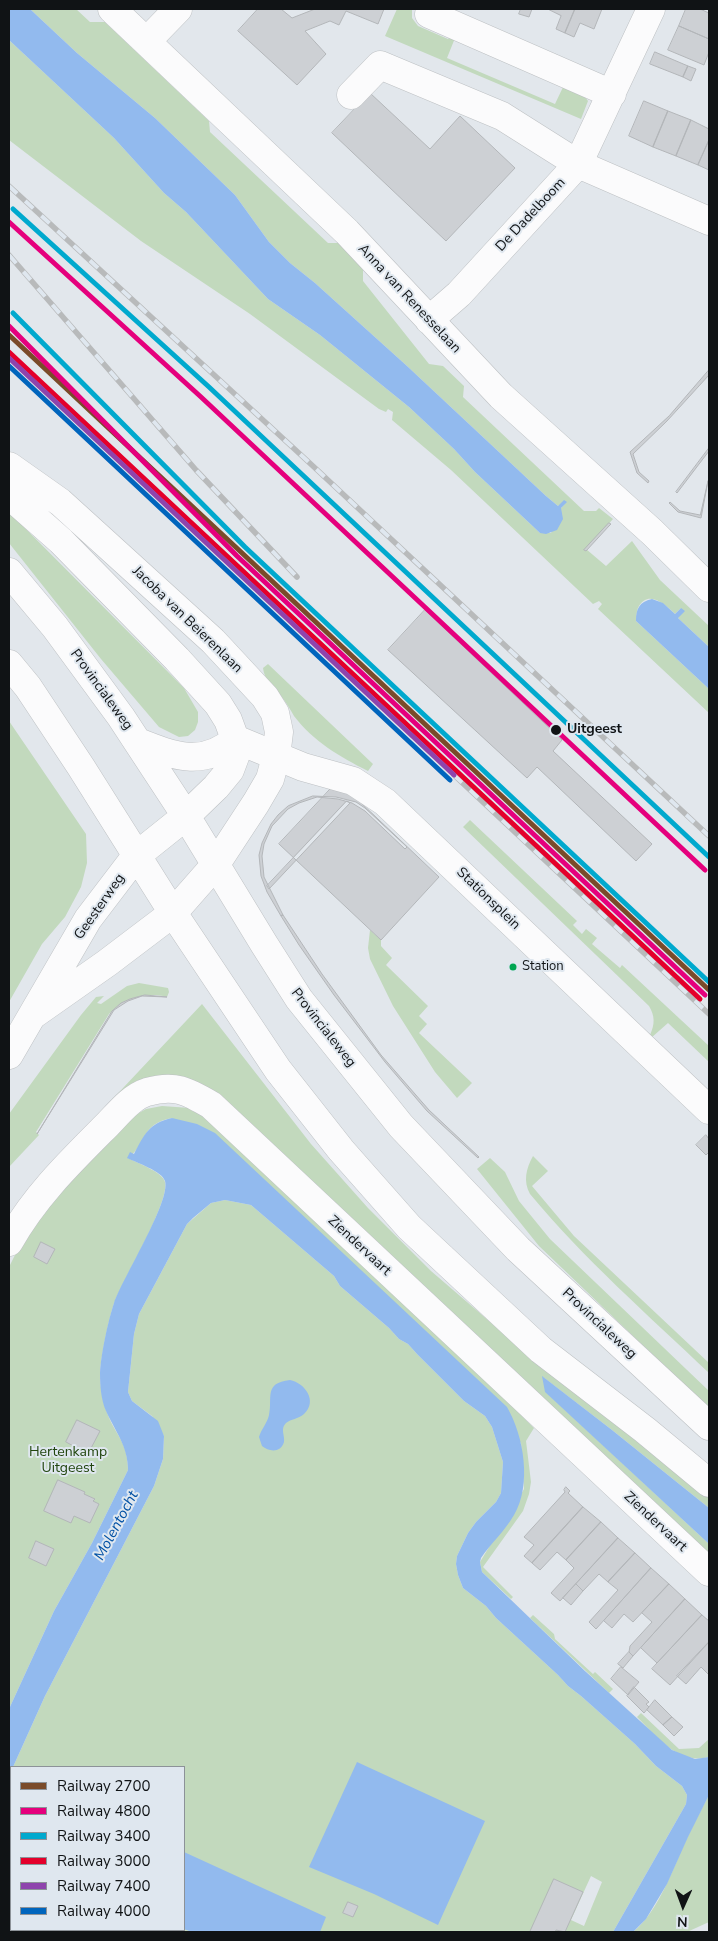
<!DOCTYPE html>
<style>
body{margin:0}
#map{position:relative;width:718px;height:1941px;overflow:hidden;background:#e2e7ec;font-family:"Nunito Sans",sans-serif}
canvas{display:block}
.frame{position:absolute;inset:0;border:10px solid #101315;pointer-events:none}
.legend{position:absolute;left:10px;top:1766px;width:175px;height:165px;box-sizing:border-box;background:#dfe7ef;border:1px solid #8c9298;margin:0;padding:6px 9px;list-style:none;font-size:15px;color:#101315}
.legend li{display:flex;align-items:center;gap:10px;height:25px}
.legend b{width:25px;border:1px solid #8c9298}
.north{position:absolute;left:658px;top:1881px;width:50px;height:50px;-webkit-text-stroke:4px #dfe7ef;paint-order:stroke;rotate:182deg;font-size:14px;font-weight:700;line-height:20px;text-align:center;color:#101315}
.north::after{content:'';display:block;margin:auto;width:18px;height:22px;background:#101315;clip-path:polygon(50% 0,100% 100%,50% 72%,0 100%)}
</style>
<div id="map">
<canvas width="718" height="1941"></canvas>
<div class="frame"></div>
<ul class="legend">
<li><b style="height:6px;background:#7a4b2a"></b>Railway 2700</li>
<li><b style="height:6px;background:#e5007d"></b>Railway 4800</li>
<li><b style="height:6px;background:#00a9ce"></b>Railway 3400</li>
<li><b style="height:6px;background:#e4002b"></b>Railway 3000</li>
<li><b style="height:6px;background:#8e44ad"></b>Railway 7400</li>
<li><b style="height:6px;background:#0065bd"></b>Railway 4000</li>
</ul>
<div class="north">N</div>
</div>
<script>
const ctx = document.querySelector('canvas').getContext('2d');
ctx.lineJoin = 'round';
function paint(path, color) {
  ctx.fillStyle = color;
  ctx.fill(path, 'evenodd');
}
function trace(path, color, width, dash) {
  ctx.strokeStyle = color;
  ctx.lineWidth = width;
  ctx.lineCap = dash ? 'butt' : 'round';
  ctx.setLineDash(dash || []);
  ctx.stroke(path);
}
function label(font, color, halo, rows, align = 'center') {
  ctx.font = font + ' "Nunito Sans",sans-serif';
  ctx.lineWidth = 4;
  ctx.setLineDash([]);
  ctx.textBaseline = 'middle';
  ctx.strokeStyle = halo;
  ctx.fillStyle = color;
  for (const [text, x, y, turn = 0] of rows) {
    ctx.save();
    ctx.translate(x, y);
    ctx.rotate((+turn || 0) * Math.PI / 180);
    ctx.textAlign = isNaN(turn) ? turn : align;
    if (halo) ctx.strokeText(text, 0, 0);
    ctx.fillText(text, 0, 0);
    ctx.restore();
  }
}
paint(new Path2D(`
 M30 9H76L90 22H105L209 121 210 132 328 243H339L350 252 363 270V281L429 364 443 366 464 386 463 397 584 511H596L599 508 613 519 586 549 606 566 632 541 660 580 709 626V647L678 618 681 608 675 614C667 606 649 589 639 606 636 610 637 617 636 621L709 689V713L598 609 602 604 599 601 593 604 451 470 392 420 393 412 388 409 386 412 379 409 250 314 141 241 9 140V40L114 138 164 193 186 212 268 299 320 335 409 407 454 449 475 472 540 533H551L561 508 566 502 558 506 546 496 407 366 315 283 290 263 269 242 235 195 155 118 77 53Z
 M397 9H412V18L418 26 448 39 451 36 455 38 447 58 555 104 564 85 582 93 588 101 581 119 385 36Z
 M9 512 184 688 198 712V722L195 730 188 736 179 737 159 727 101 659 9 543Z
 M268 664 373 764 368 771C340 757 313 741 294 716 290 709 286 702 281 696 274 687 264 680 263 668Z
 M9 721 86 834 87 863 81 887 65 917 42 944 9 1002Z
 M470 820 577 921 573 925 582 934 586 929 597 938 592 944 620 968 622 965 709 1046V1062L668 1023 651 1038 650 1035C655 1024 655 1016 649 1006L463 827Z
 M370 930 381 940V946L392 958 386 965 428 1006 419 1016 427 1024 419 1033 472 1083 457 1098 435 1072 393 1006 370 959 368 948Z
 M139 983 168 988 169 992 167 997C144 991 125 999 109 1014L36 1132 39 1135 9 1167V1114L81 1015 96 997 104 996 97 1003 101 1004 127 986Z
 M202 1004 311 1144 368 1208 431 1271 546 1370 709 1498V1508L612 1430 543 1377 546 1392 709 1544V1557L205 1086C190 1078 177 1074 159 1076L60 1155Z
 M162 1106 190 1108 204 1115 518 1408 522 1416 534 1428 526 1441 531 1482 529 1494 523 1511 483 1567 513 1597 511 1599 482 1572 480 1562 524 1489 521 1443 172 1118C140 1124 148 1143 128 1158 137 1163 163 1172 165 1182 170 1201 124 1279 115 1301 109 1316 101 1357 100 1372 100 1383 102 1400 106 1410 114 1434 128 1441 128 1470L92 1543 54 1611 9 1709V1267L28 1229 128 1119 146 1109Z
 M533 1156 548 1171 532 1186 574 1236 709 1363V1373C648 1315 584 1259 530 1194 523 1181 526 1169 533 1156Z
 M490 1158 505 1172 519 1201 550 1239 709 1391V1407L704 1402H702L539 1246 477 1169Z
 M225 1200 251 1205 334 1276 340 1286 389 1328 399 1339 408 1344 417 1354 464 1401 485 1416 492 1427 503 1462 501 1493 496 1502 476 1522 468 1533 457 1556 456 1564 458 1575 463 1588 486 1606 496 1618 558 1675 568 1686 581 1696 635 1744 656 1766 682 1786 687 1795 686 1804 613 1932H9V1776L11 1771V1930H184V1767H13L45 1696 154 1486 163 1459 164 1436 152 1416 132 1401 128 1392 134 1334 139 1314 187 1224 211 1203ZM591 1876 602 1882 584 1926 571 1920Z
 M533 1615 554 1634 555 1639 593 1674 595 1672 613 1689 609 1693 530 1618Z
 M641 1713 679 1749 699 1748 709 1739V1757C678 1765 657 1737 637 1717Z
 M709 1795V1922L687 1932H633C660 1910 673 1867 688 1836 694 1822 702 1809 709 1795Z`), '#c2d9bd');
paint(new Path2D(`
 M9 9H30L77 53 155 118 235 195 269 242 290 263 315 283 407 366 546 496 558 506 564 500 567 502 561 508 563 519 557 530 546 534 540 533 475 472 454 449 409 407 320 335 268 299 186 212 164 193 114 138 9 40Z
 M652 599 663 603 675 614 681 608 685 611 678 618 709 647V689L636 621C636 609 639 602 652 599Z
 M172 1118 197 1124 215 1133 507 1407C524 1436 532 1485 514 1515 505 1531 491 1543 481 1558L480 1562 482 1572 585 1671 672 1750 695 1759 709 1757V1795L688 1837 667 1884 646 1919 633 1932H613L686 1804 687 1795 682 1786 656 1766 635 1744 581 1696 568 1686 558 1675 496 1618 486 1606 463 1588 458 1575 456 1564 457 1556 468 1533 476 1522 496 1502 501 1493 503 1462 492 1427 485 1416 464 1401 417 1354 408 1344 399 1339 389 1328 340 1286 334 1276 251 1205 225 1200 211 1203 193 1218 187 1224 139 1314 134 1334 128 1392 132 1401 158 1421 164 1436 163 1459 154 1486 45 1696 13 1767H11L9 1776V1709L54 1611 92 1543 128 1470C128 1446 115 1431 106 1411 101 1400 100 1385 100 1373 101 1354 108 1321 114 1303 122 1279 171 1201 165 1181 162 1171 137 1163 127 1158L130 1152 134 1154C144 1135 149 1123 172 1118Z
 M542 1376 612 1430 709 1508V1544L545 1392Z
 M290 1380C305 1383 318 1401 304 1414 298 1419 291 1419 286 1423 280 1429 285 1435 284 1442 281 1453 269 1452 262 1446L259 1437C261 1429 267 1424 269 1415 273 1398 263 1383 290 1380Z
 M357 1762 485 1821 438 1925 374 1894 309 1867Z
 M184 1852 326 1917 320 1932H192L184 1929Z`), '#92baee');
const building = new Path2D(`
 M258 9H281L292 18 315 9H384L378 24 346 11 339 25 330 21 305 31 326 54 297 85 238 31Z
 M521 9H532L529 17 519 14Z
 M548 9H575L565 33 556 29 561 16Z
 M575 9H602L594 29 580 23 574 37 565 33Z
 M686 9H700L709 13V39L679 26Z
 M679 26 709 39V52L704 65 668 50Z
 M655 52 688 66 683 77 650 64Z
 M688 66 696 69 691 81 683 77Z
 M370 93 430 149 460 116 515 168 446 241 332 133Z
 M644 101 668 111 653 147 629 136Z
 M668 111 691 120 676 156 653 147Z
 M691 120 709 129V140L698 165 676 156Z
 M709 140V170L698 165Z
 M709 370V375L667 421 633 454 639 472 649 481 648 483 637 473 630 452 669 416Z
 M709 448V451L677 493 676 492Z
 M708 481 701 518 678 512 669 503 670 502 680 511 700 515Z
 M609 523 611 524 609 526 586 551 584 550Z
 M425 610 562 740 553 751 652 844 636 861 537 767 527 778 388 650Z
 M338 781 439 877 381 940 279 844Z
 M313 796 336 797 356 802 365 808 407 847 405 849 365 811 352 803 338 799 317 797 299 803 288 809 272 826 264 844 262 856 264 877 283 915 281 916 267 892 261 876 259 855 262 843 271 824 278 815 288 806Z
 M347 801 350 803 269 889 267 886Z
 M283 915 322 974 381 1055 429 1110 479 1157 478 1158 427 1111 385 1062 334 995 299 945 281 916Z
 M145 995 167 997 142 996 128 1001 114 1010 37 1134 112 1011 121 1003 130 999Z
 M706 1135 709 1139V1152L706 1155 696 1145Z
 M41 1242 55 1249 47 1264 34 1257Z
 M77 1420 100 1431 88 1454 66 1442Z
 M58 1480 85 1492 84 1494 95 1499 93 1501 99 1504 90 1523 74 1516 71 1523 44 1511Z
 M566 1487 570 1491 568 1493 583 1507 532 1563 524 1556 534 1545 524 1537 565 1492 564 1490Z
 M583 1507 601 1522 566 1560 557 1552 540 1570 532 1563Z
 M601 1522 618 1538 560 1601 551 1593 574 1568 566 1560Z
 M618 1538 635 1553 608 1582 599 1574 583 1591 576 1584Z
 M36 1541 54 1549 46 1566 29 1558Z
 M635 1553 651 1568 596 1629 589 1622 618 1590 608 1582Z
 M651 1568 669 1584 633 1622 624 1614 612 1628 604 1621Z
 M576 1584 583 1591 571 1605 563 1598Z
 M669 1584 685 1599 633 1656 629 1652 630 1646 652 1622 642 1613Z
 M685 1599 702 1615 657 1663 641 1648Z
 M702 1615 709 1621V1642L670 1685 652 1669Z
 M709 1642V1675L701 1667 686 1684 677 1676Z
 M629 1652 633 1656 623 1668 618 1664Z
 M621 1667 639 1682 628 1695 611 1679Z
 M634 1687 649 1702 646 1704 649 1707 644 1713 627 1696Z
 M655 1700 672 1717 663 1725 647 1710Z
 M672 1717 683 1727 674 1736 663 1725Z
 M554 1879 583 1892 565 1932 556 1930 555 1932H530Z
 M348 1902 358 1906 353 1917 343 1913Z`);
paint(building, '#cdd0d4');
trace(building, '#b3b6b9', 1);
const minor = new Path2D(`
 M112 9 347 232 501 396 652 532 709 588
 M429 14 612 94
 M147 41 178 9
 M351 95 380 65 502 116 578 164 709 221
 M429 320 459 294 578 164 651 9
 M235 739 303 767 353 781 385 802 709 1110
 M9 1242C34 1197 70 1162 106 1126 118 1114 131 1097 147 1092 175 1084 187 1091 211 1105L709 1572`);
const major = new Path2D(`
 M9 466 60 502 213 641 265 697 275 713 279 732 276 757 270 779 256 803 216 864 173 913 107 963 33 1015
 M9 495 61 541 177 659 218 704 228 720 235 739 236 754 230 770 216 787 186 816 136 856 88 919 9 1055
 M9 572 55 627 121 717 186 816 264 944 299 999 401 1126 518 1249 709 1426
 M9 664 28 687 81 767 173 913 278 1070 341 1150 409 1227 541 1350 645 1430 709 1483
 M138 742C173 756 204 768 235 739`);
trace(minor, '#bdc0c3', 29);
trace(major, '#bdc0c3', 29);
trace(minor, '#fbfbfc', 28);
trace(major, '#fbfbfc', 28);
const rail = new Path2D(`
 M9 186 314 467 709 836
 M9 255 196 470 297 577
 M454 775 709 1014`);
trace(rail, '#b8babb', 5.5);
trace(rail, '#dfe7ef', 4, [11]);
trace(new Path2D(`
 M9 335 709 990`), '#7a4b2a', 5);
trace(new Path2D(`
 M9 222 201 397 705 870
 M9 326 237 556 705 995`), '#e5007d', 5);
trace(new Path2D(`
 M13 209 209 387 709 857
 M13 313 245 547 709 982`), '#00a9ce', 5);
trace(new Path2D(`
 M9 352 700 999`), '#e4002b', 5);
trace(new Path2D(`
 M9 358 454 775`), '#8e44ad', 5);
trace(new Path2D(`
 M9 366 450 780`), '#0065bd', 5);
for (const [x, y, r, color] of [
 [556,730,6,"#101315"],
 [513,967,4.5,"#00a651"]
]) {
  const dot = new Path2D();
  dot.arc(x, y, r, 0, 2 * Math.PI);
  ctx.fillStyle = color;
  ctx.fill(dot);
  trace(dot, '#dfe7ef', 2);
}
label('13px', '#101315', '#dfe7ef', [
 ["Station",522,967]
], 'left');
label('14px', '#101315', '#dfe7ef', [
 ["De Dadelboom",531,215,-47],
 ["Anna van Renesselaan",409,299,47],
 ["Jacoba van Beierenlaan",187,620,44],
 ["Provincialeweg",101,690,54],
 ["Stationsplein",488,899,44],
 ["Geesterweg",100,907,-55],
 ["Provincialeweg",323,1028,52],
 ["Ziendervaart",359,1246,43],
 ["Provincialeweg",599,1324,43],
 ["Ziendervaart",655,1522,43]
]);
label('bold 14px', '#101315', '#dfe7ef', [
 ["Uitgeest",567,730]
], 'left');
label('14px', '#22460f', '#dfe7ef', [
 ["Hertenkamp",68,1453],
 ["Uitgeest",68,1469]
]);
label('italic 15px', '#0050a4', '#dfe7ef', [
 ["Molentocht",117,1526,-62]
]);
</script>
